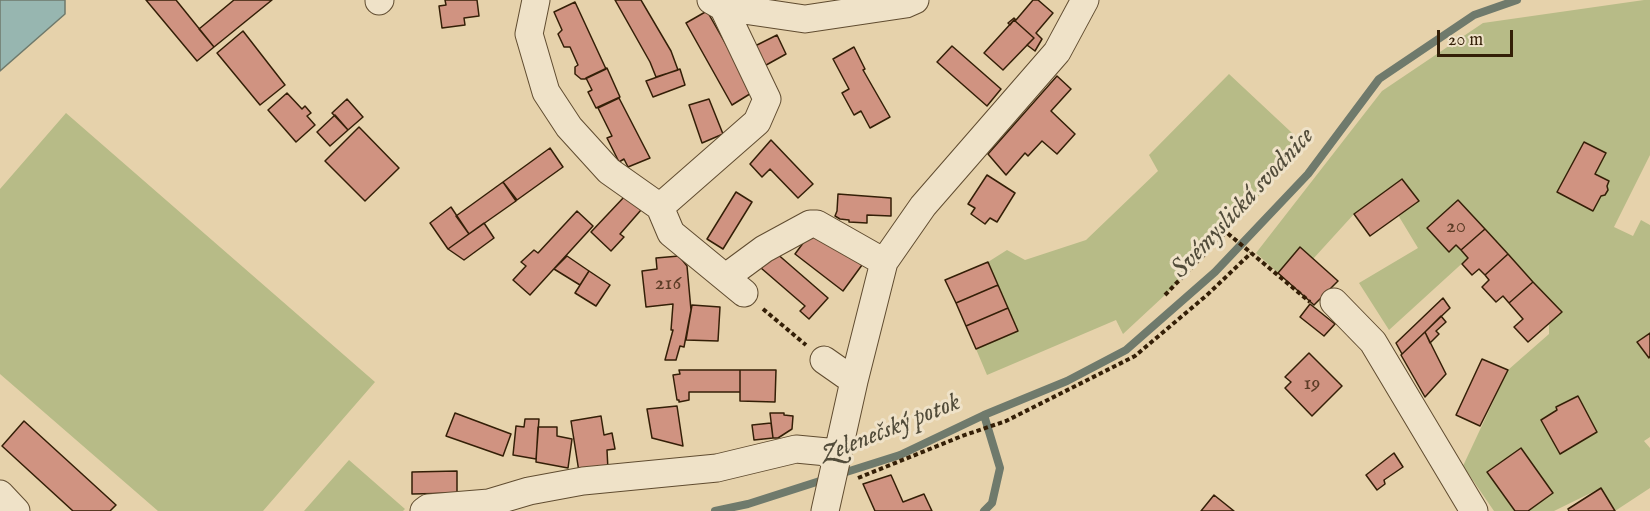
<!DOCTYPE html>
<meta charset="utf-8">
<style>
body{margin:0}
#map{position:relative;width:1650px;height:511px;overflow:hidden;background:#e6d2ab;font-family:"IM FELL English",serif}
canvas{display:block}
.scale{position:absolute;left:1437px;top:30px;width:76px;height:27px;box-sizing:border-box;border:3px solid #341f07;border-top:0;padding-left:8px;font-size:18px;line-height:21px;white-space:nowrap;color:#341f07;-webkit-text-stroke:4px #efe2c8;paint-order:stroke}
</style>
<div id="map">
<canvas width="1650" height="511"></canvas>
<div class="scale">20 m</div>
</div>
<script>
const ctx = document.querySelector('canvas').getContext('2d');
ctx.lineJoin = 'round';
function paint(path, color) {
  ctx.fillStyle = color;
  ctx.fill(path, 'evenodd');
}
function trace(path, color, width, dash) {
  ctx.strokeStyle = color;
  ctx.lineWidth = width;
  ctx.lineCap = dash ? 'butt' : 'round';
  ctx.setLineDash(dash || []);
  ctx.stroke(path);
}
function label(font, color, halo, rows, align = 'center') {
  ctx.font = font + ' "IM FELL English",serif';
  ctx.lineWidth = 6;
  ctx.setLineDash([]);
  ctx.textBaseline = 'middle';
  ctx.strokeStyle = halo;
  ctx.fillStyle = color;
  for (const [text, x, y, turn = 0] of rows) {
    ctx.save();
    ctx.translate(x, y);
    ctx.rotate((+turn || 0) * Math.PI / 180);
    ctx.textAlign = isNaN(turn) ? turn : align;
    if (halo) ctx.strokeText(text, 0, 0);
    ctx.fillText(text, 0, 0);
    ctx.restore();
  }
}
paint(new Path2D(`
 M1644 0H1650V155L1614 227 1633 236 1641 220 1650 225V437L1644 441 1650 448V488L1615 511 1601 488 1554 511H1494L1463 466 1508 370 1549 334V324L1561 312 1458 200 1428 228 1448 251 1456 245 1468 258 1389 330 1359 283 1418 248 1398 215 1418 201 1403 179 1354 214 1313 259 1300 247 1278 273 1256 253 1382 91 1483 23Z
 M1229 74 1306 146 1165 295 1123 334 1116 320 987 375 976 349 1018 331 988 262 1007 250 1025 260 1086 240 1158 171 1149 155Z
 M66 113 375 382 263 511H158L0 374V189Z
 M349 460 405 509 403 511H304Z`), '#b7bb87');
const water = new Path2D(`
 M0 0H65V14L0 71Z`);
paint(water, '#97b6b0');
trace(water, '#6f7a6c', 1.5);
trace(new Path2D(`
 M984 415 1067 381 1126 350 1215 272 1308 174 1379 79 1474 15 1517 0
 M840 474 900 455 984 415 1000 468 992 503 984 511
 M715 511 748 504 826 479`), '#6f7a6c', 8);
const building = new Path2D(`
 M146 0H176L214 47 197 61Z
 M234 0H272L214 47 199 29Z
 M445 0H477L479 16 464 18 465 25 442 28 439 6 446 5Z
 M615 0H641L671 51 678 70 656 77 650 62Z
 M1033 0H1038L1053 13 1036 33 1042 39 1035 51 1027 45 1034 38 1014 20 1010 25 1008 23 1014 18 1016 20Z
 M575 2 606 69 585 79H581L575 74V67L578 65 570 47H564L558 34 562 30 554 12Z
 M707 11 753 92 732 105 686 23Z
 M1014 20 1034 38 1003 70 984 53Z
 M243 31 285 85 260 105 217 53Z
 M777 35 786 54 759 69 749 49Z
 M952 46 1001 89 987 106 937 62Z
 M854 47 865 69 863 70 890 117 870 128 861 111 854 115 842 93 849 89 833 59Z
 M607 68 620 97 596 108 588 92 592 90 586 78Z
 M680 69 685 85 653 97 646 81Z
 M1057 76 1071 89 1051 111 1075 134 1057 154 1042 141 1028 156 1025 153 1006 175 988 154Z
 M287 93 302 109 305 106 311 113 307 116 315 125 296 142 268 110Z
 M619 98 650 158 628 167 624 159 619 162 607 138 612 136 598 108Z
 M347 99 363 117 348 130 332 113Z
 M709 99 723 134 702 143 689 105Z
 M335 115 348 130 330 146 317 132Z
 M359 127 399 168 365 201 325 161Z
 M771 140 813 184 798 198 770 169 762 177 750 164Z
 M1584 142 1606 153 1595 174 1609 181 1607 186 1608 190 1605 195 1601 196 1593 211 1557 192Z
 M550 148 563 167 517 200 503 182Z
 M987 175 1015 193 997 222 990 218 985 224 971 214 975 208 968 204Z
 M1402 179 1419 201 1370 236 1354 214Z
 M503 182 516 201 469 234 456 216Z
 M736 192 752 202 723 249 707 239Z
 M838 194 891 198V216L867 215V223L849 222V220L840 219 835 216 837 211Z
 M625 196 641 210 620 234 624 237 611 251 591 232Z
 M1458 200 1485 229 1461 250 1456 245 1449 252 1427 228Z
 M451 207 469 234 448 249 430 223Z
 M577 211 593 226 530 295 513 280 526 266 521 262 534 250 538 253Z
 M484 223 494 238 464 260 448 249Z
 M1485 229 1508 254 1485 275 1479 269 1472 275 1462 264 1468 258 1461 250Z
 M812 231 862 265 843 291 795 254Z
 M1300 247 1338 281 1314 305 1278 273Z
 M775 252 828 298 809 319 800 311 805 306 761 268Z
 M1508 254 1533 282 1509 303 1503 296 1496 302 1482 287 1489 280 1485 275Z
 M567 256 589 271 580 285 554 269Z
 M679 256 687 266 691 310 684 347 680 346 676 360H665L673 330H671L673 304 646 307 642 271 657 269 656 258Z
 M988 262 998 285 956 303 945 280Z
 M589 271 610 285 596 306 575 293Z
 M1533 282 1562 312 1528 342 1514 327 1523 319 1509 303Z
 M998 285 1008 308 966 326 956 303Z
 M1443 298 1450 308 1402 354 1396 343Z
 M1310 304 1335 324 1324 336 1300 317Z
 M692 305 720 307 718 341 686 340Z
 M1008 308 1018 331 976 349 966 326Z
 M1441 316 1446 322 1436 331 1439 334 1430 343 1425 332Z
 M1425 332 1446 374 1425 397 1401 355Z
 M1650 333V356L1649 358 1637 342Z
 M1309 353 1342 386 1312 416 1285 388 1291 382 1285 377Z
 M1482 359 1508 370 1480 426 1456 415Z
 M679 370H740V392H689V400L679 402V400H677L673 375 680 374Z
 M740 370H776L775 402 740 401Z
 M1578 396 1597 432 1560 454 1541 420 1557 410 1556 407Z
 M677 406 683 446 652 438 647 409Z
 M455 413 511 434 503 456 446 436Z
 M770 413H784V415L793 416 792 429 778 438H773Z
 M601 416 604 435 612 433 615 449 607 450 608 470 579 472 571 421Z
 M525 419H539L536 459 513 455 516 426 524 427Z
 M24 421 116 505 110 511H73L2 446Z
 M771 423 773 438 754 440 752 425Z
 M538 427H557V436L572 439 568 468 536 462Z
 M1521 448 1553 493 1528 511H1515L1487 472Z
 M1394 453 1403 467 1384 480 1385 484 1377 490 1366 475Z
 M457 471V493L412 494V472Z
 M891 475 903 502 924 494 932 511H875L863 484Z
 M1601 488 1615 511H1569L1568 509Z
 M1214 495 1234 511H1201Z`);
paint(building, '#d09381');
trace(building, '#341f07', 1.5);
const minor = new Path2D(`
 M536 0 529 34 546 92 569 127 609 171 660 207 671 233 744 293
 M711 0 723 7 805 19 906 4 915 0
 M379 1 380 0
 M660 207 757 122 767 99 723 7
 M726 277 764 249 810 224H817L884 262
 M1334 302 1373 342 1474 511
 M824 360 854 381
 M0 494 16 511
 M424 511 428 508 489 503 529 491 583 481 717 468 796 449 838 453
 M825 511 854 381 884 262 923 206 1057 52 1085 0`);
trace(minor, '#604c30', 29);
trace(new Path2D(`
 M1165 295 1226 232 1310 302
 M763 309 806 345
 M858 478 962 436 1006 421 1135 356 1207 295 1251 253`), '#341f07', 4, [4.5, 3]);
trace(minor, '#efe2c8', 27);
label('21px', '#5b3c26', null, [
 ["20",1456,228],
 ["216",668,285],
 ["19",1312,385]
]);
label('italic 26px', '#524c3a', '#efe2c8', [
 ["Svémyslická svodnice",1244,204,-47],
 ["Zelenečský potok",891,430,-22]
]);
</script>
